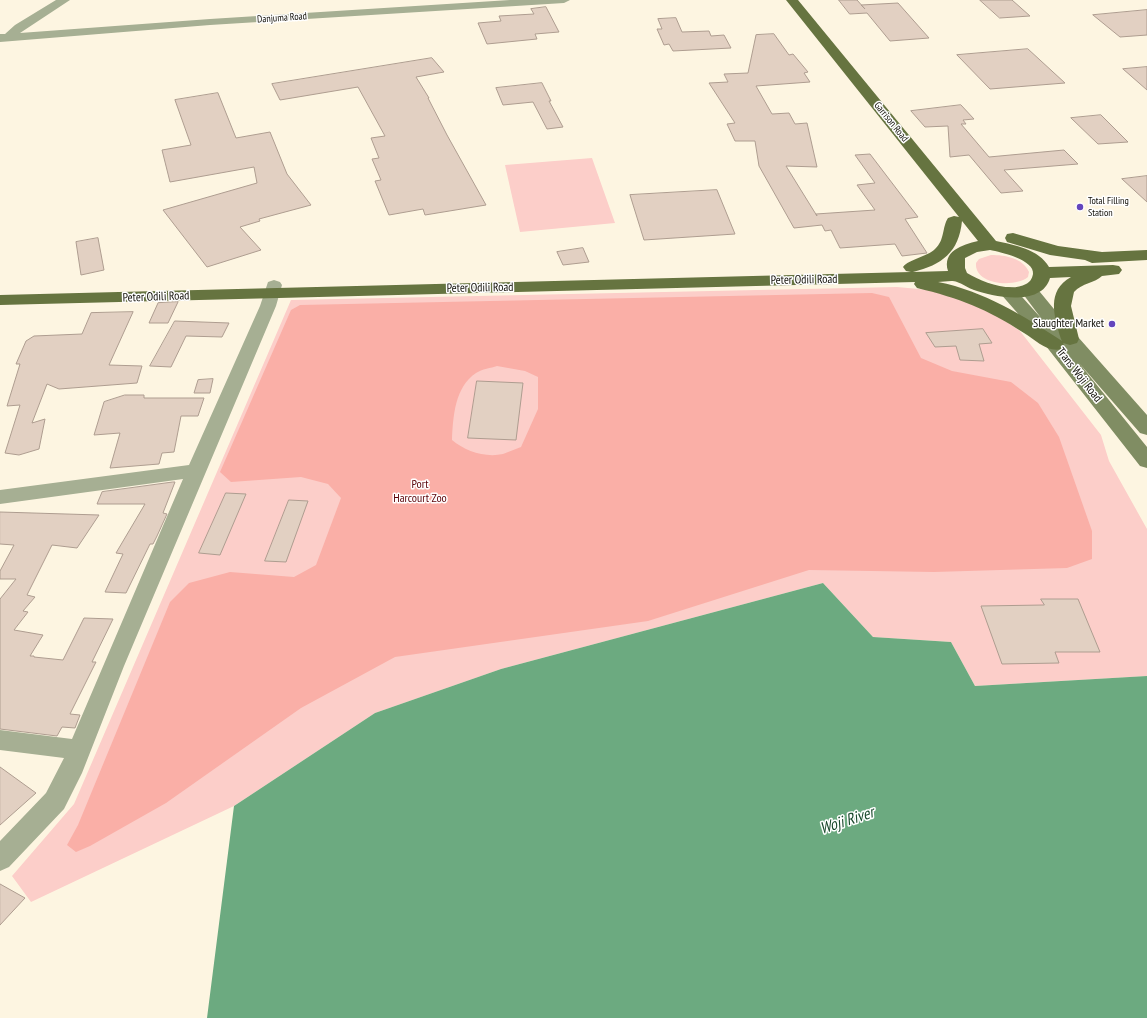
<!DOCTYPE html>
<style>
body{margin:0}
canvas{display:block;background:#fdf5e1}
</style>
<canvas width="1147" height="1018"></canvas>
<script>
const ctx = document.querySelector('canvas').getContext('2d');
ctx.lineJoin = 'round';
function paint(path, color) {
  ctx.fillStyle = color;
  ctx.fill(path, 'evenodd');
}
function trace(path, color, width, dash) {
  ctx.strokeStyle = color;
  ctx.lineWidth = width;
  ctx.lineCap = dash ? 'butt' : 'round';
  ctx.setLineDash(dash || []);
  ctx.stroke(path);
}
function label(font, color, halo, rows, align = 'center') {
  ctx.font = font + ' "PT Sans Narrow",sans-serif';
  ctx.lineWidth = 3;
  ctx.setLineDash([]);
  ctx.textBaseline = 'middle';
  ctx.strokeStyle = halo;
  ctx.fillStyle = color;
  for (const [text, x, y, turn = 0] of rows) {
    ctx.save();
    ctx.translate(x, y);
    ctx.rotate((+turn || 0) * Math.PI / 180);
    ctx.textAlign = isNaN(turn) ? turn : align;
    if (halo) ctx.strokeText(text, 0, 0);
    ctx.fillText(text, 0, 0);
    ctx.restore();
  }
}
paint(new Path2D(`
 M592 158 615 223 520 232 505 165Z
 M991 255C1005 255 1023 258 1029 272L1028 277C1015 288 974 285 976 263L979 259Z
 M897 287 930 290 978 305 998 316 1020 331 1101 435 1109 461 1147 529V676L975 686 951 642 873 637 823 583 501 669 375 713 234 806 31 902 12 876 74 804 291 300Z`), '#fccec9');
paint(new Path2D(`
 M872 293 889 297 921 358 952 371 1011 382 1038 403 1059 437 1092 531V559L1067 568 934 572 809 570 648 621 395 657 301 708 166 803 90 846 76 852 67 845 78 825 170 602 189 583 230 572 294 577 316 565 341 498 328 484 301 477 231 482 220 472 291 310 300 305ZM497 366 525 371 538 377V409L521 447C515 449 509 452 503 454 485 458 465 451 452 440 453 416 455 387 476 373 482 369 491 368 497 366Z`), '#faafa7');
paint(new Path2D(`
 M823 583 873 637 951 642 975 686 1147 676V1018H207L234 806 375 713 501 669Z`), '#6caa80');
const building = new Path2D(`
 M839 0H857L865 9 861 5 898 3 929 38 890 41 867 13 850 14Z
 M980 0H1012L1030 16 1000 18Z
 M546 7 559 32 535 34 537 39 487 44 478 23 501 21 499 16 534 14 531 9Z
 M1147 10V35L1120 37 1093 15Z
 M676 18 682 32 709 31 711 36 724 35 731 48 673 51 669 44 664 45 657 29H662L658 19Z
 M774 34 789 55 793 54 808 72 804 73 810 82 756 86 772 114 789 113 795 124 807 123 817 167 786 166 817 216 816 214 875 210 857 185 875 183 855 155 870 154 918 217 905 219 927 253 902 256 895 244 840 248 831 230 825 231 822 225 794 228 759 166 755 141H735L727 124 735 123 709 83 728 82 724 74 748 73 756 35Z
 M1028 49 1065 83 990 89 957 55Z
 M432 58 444 72 416 77 429 98H428L447 135 486 205 425 215 423 209 389 215 375 181 381 180 372 159 379 158 371 138 385 136 358 87 280 100 272 84Z
 M1147 67V90L1123 69Z
 M542 83 551 101H549L563 127 547 129 533 102 503 105 496 88Z
 M218 93 236 138 270 132 287 174 311 205 259 219 260 221 240 227 261 250 207 267 163 210 257 183 254 167 170 182 162 150 191 145 175 100Z
 M961 105 974 119 963 120 966 124H961L989 157 1064 150 1078 164 1004 170 1023 191 1001 193 969 155 950 157 948 126 925 127 911 111Z
 M1101 115 1128 142 1098 144 1071 118Z
 M1147 176V202L1122 179Z
 M717 190 735 234 644 240 630 195Z
 M98 238 104 270 81 275 76 242Z
 M583 248 589 262 563 265 557 252Z
 M178 302 168 323H149L158 303Z
 M133 312 109 365 142 366 137 383 59 389 47 384 32 423 45 419 39 449 19 455 5 453 20 405 7 406 20 364H16L26 341 34 336 82 334 91 313Z
 M175 321 229 323 222 337 186 336 171 367 150 366Z
 M983 329 992 343 979 344 984 361 960 360 956 346 935 347 926 333Z
 M213 379 210 393H194L198 380Z
 M477 381 523 383 516 440 468 438Z
 M125 395H144V398H204L198 416H181L174 452 162 453 159 464 110 468 120 433 94 435 104 402Z
 M173 482H175L163 513 167 514 157 536 153 544H150L126 593 105 592 123 554 116 553 145 504H97L102 492Z
 M226 493 246 494 220 555 199 553Z
 M289 500 308 501 286 562 265 561Z
 M0 512 99 515 77 548 52 545 27 595 35 597 23 611 28 612 14 630 43 635 30 656H34V657L63 660 84 618 113 619 92 662H96L70 714 80 715 75 728 62 727 57 736 0 729V599L16 579H0V571L14 545 0 544Z
 M1041 599H1078L1100 652H1055L1059 663 1002 664 981 606 1044 605Z
 M0 767 36 793 0 825Z
 M0 884 25 898 0 925Z`);
paint(building, '#e2d0c2');
trace(building, '#ae9d90', 1);
paint(new Path2D(`
 M56 0H70L20 33 210 19 510 0H570L564 3 210 25 0 42V34H5L15 25Z
 M274 280 280 282 282 285 276 306 124 666 82 773 64 809 9 867 0 871V841L46 793 64 758 0 750V730L72 739 183 479 0 504V490L189 465 260 306 268 282Z`), '#a6af93');
paint(new Path2D(`
 M1029 285 1035 286 1063 320 1147 415V435L1140 433 1079 363 1147 447V468L1140 466 1042 341 999 292 1002 288 1008 287 1014 288 1041 318 1020 290 1023 286Z`), '#808d63');
paint(new Path2D(`
 M786 0H798L996 241C1014 245 1039 249 1049 267L1113 265 1119 266 1122 270 1119 274 1102 276C1095 283 1082 283 1074 292L1071 306 1079 339 1077 343 1070 345 1063 343 1061 339C1054 316 1046 291 1071 277L1050 278C1042 307 993 297 974 290 968 288 963 284 957 282 952 280 944 282 938 282 984 291 1024 316 1062 341L1064 345 1062 349C1047 353 1036 340 1024 333 987 309 959 298 917 288L914 284 915 282 0 305V295L911 272 906 271 903 267C909 259 927 257 935 249 945 240 942 227 948 218L954 216 959 217ZM962 221 978 241C962 245 942 251 948 271L913 272C942 265 959 252 962 221ZM990 250C1001 252 1035 260 1033 274 1032 279 1030 282 1026 284 1010 293 982 282 967 273L965 268V258L977 252Z
 M1013 233 1058 246 1102 252 1147 250V260L1092 263 1085 260 1050 255 1007 242 1005 238 1007 234Z`), '#667440');
for (const [x, y, r, color] of [
 [1080,207,4,"#6345bd"],
 [1112,324,4,"#6345bd"]
]) {
  const dot = new Path2D();
  dot.arc(x, y, r, 0, 2 * Math.PI);
  ctx.fillStyle = color;
  ctx.fill(dot);
  trace(dot, '#fff', 1.5);
}
label('10px', '#100e07', '#fff', [
 ["Danjuma Road",282,18,-4],
 ["Garrison Road",891,122,51]
]);
label('10px', '#100e07', '#fff', [
 ["Total Filling",1088,201],
 ["Station",1088,213]
], 'left');
label('12px', '#100e07', '#fff', [
 ["Peter Odili Road",804,280,-1],
 ["Peter Odili Road",480,288,-1],
 ["Peter Odili Road",156,297,-2],
 ["Trans Woji Road",1079,375,52]
]);
label('12px', '#100e07', '#fff', [
 ["Slaughter Market",1104,324]
], 'right');
label('12px', '#5a0007', '#fff', [
 ["Port",420,485],
 ["Harcourt Zoo",420,499]
]);
label('italic 16px', '#1a492c', '#fff', [
 ["Woji River",847,821,-18]
]);
</script>
